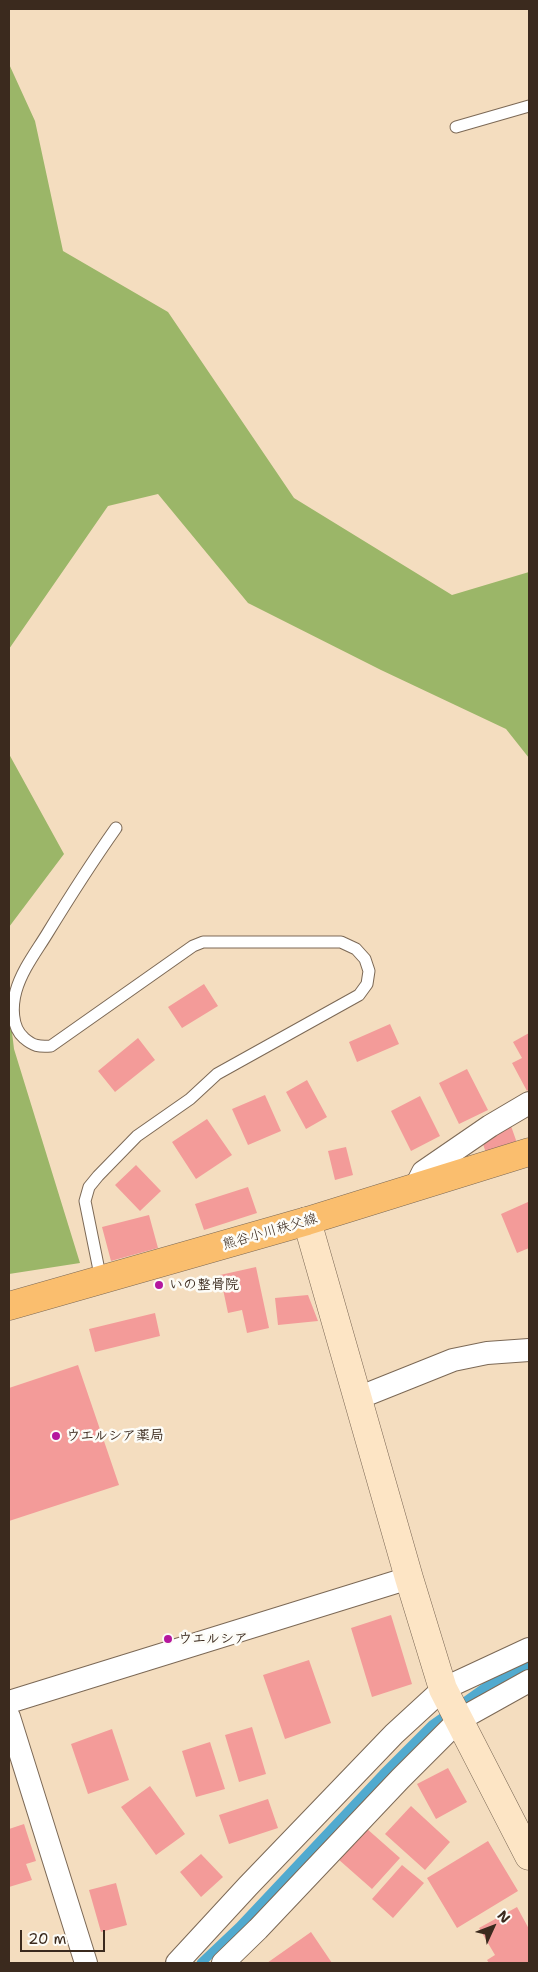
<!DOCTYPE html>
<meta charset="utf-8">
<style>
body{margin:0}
#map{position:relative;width:538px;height:1972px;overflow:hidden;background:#f4ddbf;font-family:"Shantell Sans",sans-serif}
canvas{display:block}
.frame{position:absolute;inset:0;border:10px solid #3b2a1e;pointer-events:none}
.north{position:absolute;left:468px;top:1902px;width:50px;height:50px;-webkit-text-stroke:4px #fdfcf7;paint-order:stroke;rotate:47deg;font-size:14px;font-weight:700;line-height:20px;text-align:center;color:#3b2a1e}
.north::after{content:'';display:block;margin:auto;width:18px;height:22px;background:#3b2a1e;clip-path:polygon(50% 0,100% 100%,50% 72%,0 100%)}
.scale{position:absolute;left:20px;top:1930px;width:85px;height:22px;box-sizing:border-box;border:2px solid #3b2a1e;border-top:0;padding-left:6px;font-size:15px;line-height:18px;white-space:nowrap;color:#3b2a1e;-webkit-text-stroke:4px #fdfcf7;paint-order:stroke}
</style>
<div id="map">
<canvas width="538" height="1972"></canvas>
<div class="frame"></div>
<div class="north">N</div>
<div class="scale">20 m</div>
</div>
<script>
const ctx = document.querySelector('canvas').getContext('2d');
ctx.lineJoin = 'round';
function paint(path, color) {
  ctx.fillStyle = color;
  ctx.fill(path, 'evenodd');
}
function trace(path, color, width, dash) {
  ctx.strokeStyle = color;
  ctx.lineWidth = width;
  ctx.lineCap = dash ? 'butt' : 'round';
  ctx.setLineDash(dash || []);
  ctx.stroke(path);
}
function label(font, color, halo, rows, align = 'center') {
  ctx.font = font + ' "Shantell Sans","Klee One",sans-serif';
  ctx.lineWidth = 5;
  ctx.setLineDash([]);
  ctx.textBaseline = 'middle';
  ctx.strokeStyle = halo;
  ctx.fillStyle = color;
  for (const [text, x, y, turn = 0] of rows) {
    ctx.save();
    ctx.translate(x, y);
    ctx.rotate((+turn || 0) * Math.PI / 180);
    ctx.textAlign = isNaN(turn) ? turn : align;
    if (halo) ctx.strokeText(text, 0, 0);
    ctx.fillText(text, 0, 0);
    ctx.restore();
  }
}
paint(new Path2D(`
 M9 64 35 121 63 251 168 312 294 498 452 595 529 572V758L506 729 381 670 248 603 158 494 108 506 9 649Z
 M9 754 64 854 9 927Z
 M9 1007 14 1049 80 1263 9 1274Z`), '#9bb668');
trace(new Path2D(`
 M201 1963 239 1927 383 1774 432 1725 487 1686 529 1666`), '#51aacf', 9);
paint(new Path2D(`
 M204 984 218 1006 182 1028 168 1007Z
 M390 1024 399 1044 357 1062 349 1042Z
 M529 1033V1089L527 1091 512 1063 522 1058 513 1042Z
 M138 1038 155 1060 115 1092 98 1071Z
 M467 1069 488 1110 459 1124 439 1083Z
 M307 1080 327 1117 306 1129 286 1092Z
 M265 1095 281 1131 248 1145 232 1109Z
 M420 1096 440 1136 411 1151 391 1111Z
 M207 1119 232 1155 196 1179 172 1142Z
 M511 1126 517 1143 486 1153 482 1141Z
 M346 1147 353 1175 335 1180 328 1151Z
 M136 1165 161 1191 140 1211 115 1185Z
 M248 1187 257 1213 204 1230 195 1204Z
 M528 1202 529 1248 517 1253 501 1214Z
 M149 1215 158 1248 111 1261 102 1227Z
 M256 1267 269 1328 247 1333 242 1310 228 1313 220 1275Z
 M308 1295 318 1321 278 1325 275 1298Z
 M155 1313 160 1336 95 1352 89 1329Z
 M78 1365 119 1485 9 1521V1388Z
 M391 1615 412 1684 372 1697 351 1628Z
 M309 1660 331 1723 285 1739 263 1675Z
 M252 1727 266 1774 239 1782 225 1735Z
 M112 1729 129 1780 88 1794 71 1744Z
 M210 1742 225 1789 196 1797 182 1751Z
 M448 1768 467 1802 436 1819 417 1784Z
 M150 1786 185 1834 156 1855 121 1807Z
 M268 1799 278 1828 229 1844 219 1815Z
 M411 1806 450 1842 425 1870 385 1834Z
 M24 1824 36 1861 26 1864 32 1880 9 1887V1829Z
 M366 1828 400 1858 372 1889 338 1859Z
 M488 1841 518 1891 457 1928 427 1878Z
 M201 1854 223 1877 201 1897 180 1872Z
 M402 1865 424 1883 393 1918 372 1899Z
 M116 1883 127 1925 101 1932 89 1890Z
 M517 1907 529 1929V1963H489L487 1960 495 1955 479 1928Z
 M311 1932 332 1963H267Z`), '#f39b99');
const lane = new Path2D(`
 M456 127 529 106
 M101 1280 85 1201 89 1187 98 1176 137 1136 190 1099 217 1074 359 995 367 984 369 971 365 959 356 949 341 942H203L193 946 51 1046C39 1047 33 1046 24 1038 11 1027 12 1005 16 991 22 970 36 952 47 934 69 898 92 862 116 828`);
const street = new Path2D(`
 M415 1188 423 1172 490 1126 529 1103
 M358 1398 453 1360 487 1353 529 1350
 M9 1702 409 1578
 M9 1717 86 1963
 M177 1963 248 1886 394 1734 443 1689 529 1649
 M223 1963 258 1929 400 1779 459 1720 529 1681`);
const secondary = new Path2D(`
 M307 1221 409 1578 443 1689 529 1856`);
const primary = new Path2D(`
 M9 1306 307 1221 529 1152`);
trace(lane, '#7c6956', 13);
trace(street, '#7c6956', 24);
trace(secondary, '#7c6956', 29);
trace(primary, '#7c6956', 29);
trace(lane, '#fff', 11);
trace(street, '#fff', 22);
trace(secondary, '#fde5c5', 28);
trace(primary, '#fabe6e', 28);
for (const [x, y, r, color] of [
 [159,1285,5,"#b5179e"],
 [56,1436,5,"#b5179e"],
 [168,1639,5,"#b5179e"]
]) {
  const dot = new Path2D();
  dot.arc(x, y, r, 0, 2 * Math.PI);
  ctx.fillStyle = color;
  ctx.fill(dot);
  trace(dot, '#fdfcf7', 2);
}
label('14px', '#3b2a1e', '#fdfcf7', [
 ["熊谷小川秩父線",270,1232,-16]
]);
label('bold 14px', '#3b2a1e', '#fdfcf7', [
 ["いの整骨院",169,1285],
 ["ウエルシア薬局",66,1436],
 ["ウエルシア",178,1639]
], 'left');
</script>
